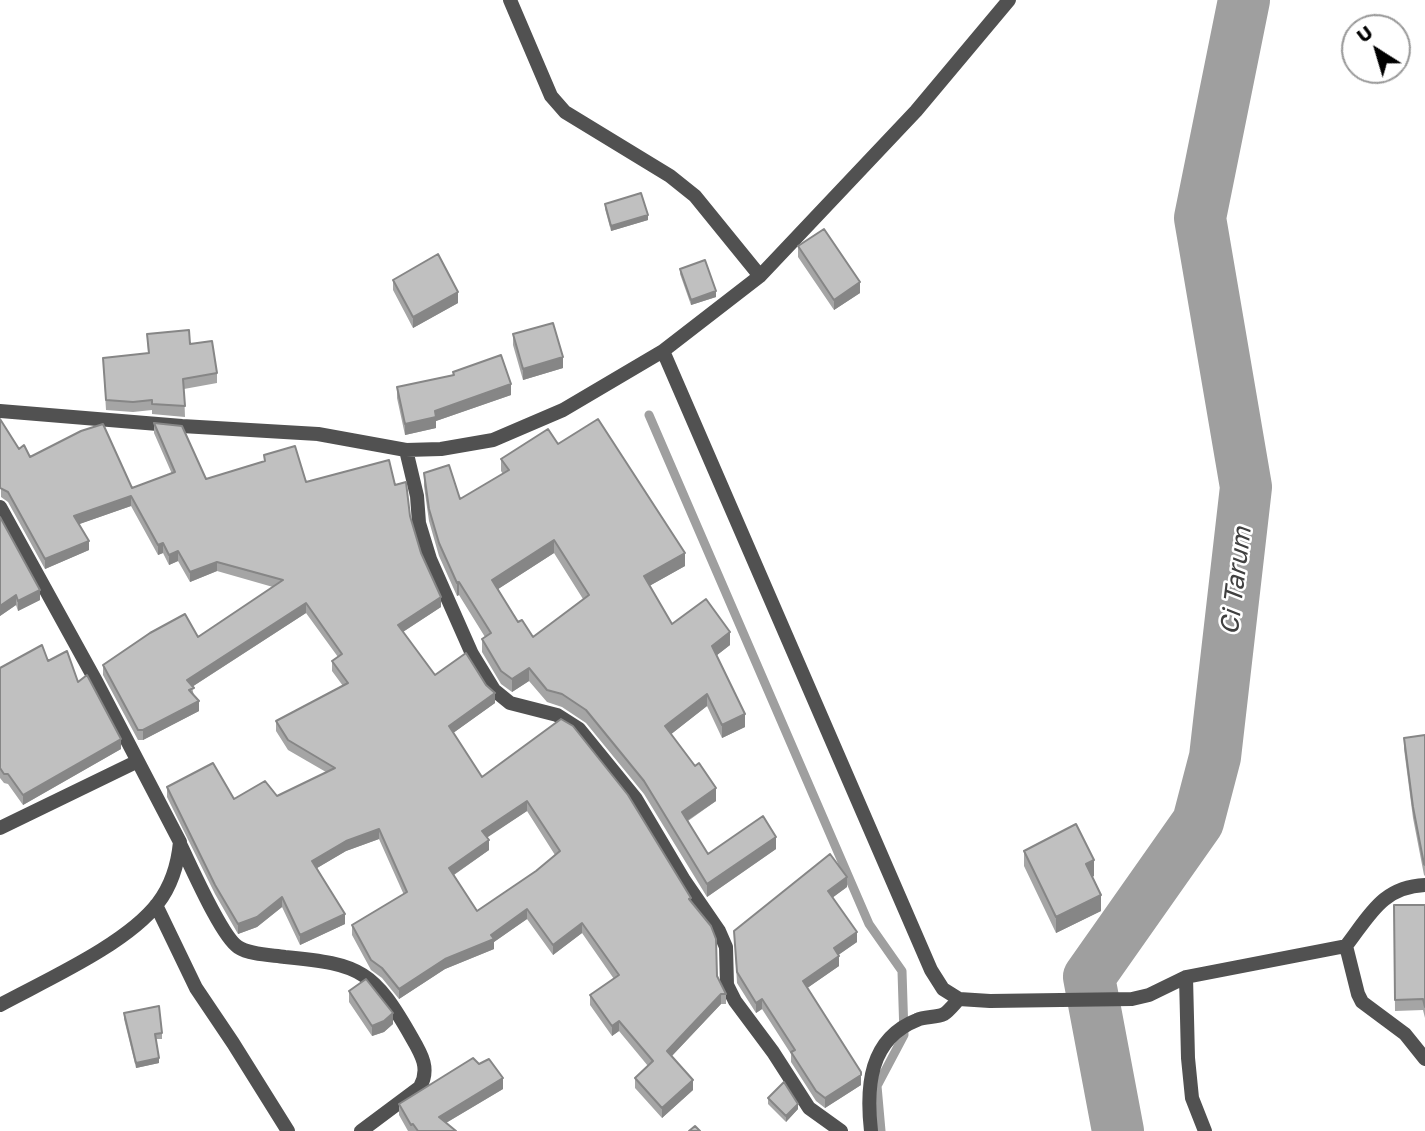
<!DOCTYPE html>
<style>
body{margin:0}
#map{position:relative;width:1425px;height:1131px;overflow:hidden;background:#fff;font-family:"Golos Text",sans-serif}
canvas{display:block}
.north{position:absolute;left:1341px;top:14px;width:70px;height:70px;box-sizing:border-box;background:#fff;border:2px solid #999;border-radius:50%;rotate:323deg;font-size:19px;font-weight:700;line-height:28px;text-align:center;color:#000}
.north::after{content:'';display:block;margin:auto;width:24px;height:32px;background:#000;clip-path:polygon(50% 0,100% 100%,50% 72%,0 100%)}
</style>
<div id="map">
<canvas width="1425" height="1131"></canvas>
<div class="north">U</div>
</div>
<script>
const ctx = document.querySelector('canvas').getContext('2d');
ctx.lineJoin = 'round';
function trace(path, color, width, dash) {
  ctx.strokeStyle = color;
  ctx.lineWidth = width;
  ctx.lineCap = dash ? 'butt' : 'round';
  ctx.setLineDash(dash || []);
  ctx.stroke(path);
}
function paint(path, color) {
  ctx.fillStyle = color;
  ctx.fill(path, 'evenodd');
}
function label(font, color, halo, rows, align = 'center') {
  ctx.font = font + ' "Golos Text",sans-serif';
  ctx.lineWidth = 5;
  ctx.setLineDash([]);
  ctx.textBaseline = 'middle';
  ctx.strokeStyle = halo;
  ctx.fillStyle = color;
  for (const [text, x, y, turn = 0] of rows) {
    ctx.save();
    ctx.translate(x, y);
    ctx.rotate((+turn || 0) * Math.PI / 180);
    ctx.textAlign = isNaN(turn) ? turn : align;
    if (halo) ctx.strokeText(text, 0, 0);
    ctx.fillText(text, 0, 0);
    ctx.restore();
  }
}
trace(new Path2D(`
 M649 415 869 924 902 971 904 1035 877 1086 881 1131`), '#9f9f9f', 9);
trace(new Path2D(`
 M1118 1131 1089 977 1198 822 1215 757 1246 487 1200 218 1244 0`), '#9f9f9f', 52);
trace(new Path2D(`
 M510 0 551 96 565 112 670 176 695 196 760 276
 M663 351 931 970 943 989 959 999 990 1001 1132 999 1149 995 1186 977 1346 946 1358 994 1362 1002 1405 1034 1425 1059
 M0 411 182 426 318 434 406 450 441 449 493 440 563 410 663 351 760 276 916 111 1009 0
 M406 450 417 496 419 523 430 559 472 654 494 690 510 703 557 715 579 729 636 799 684 880 719 931 726 947 727 985 735 1001 773 1052 809 1108 841 1131
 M0 507 97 683 180 842C178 863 171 886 158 903 127 944 46 980 0 1005
 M0 828 136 762
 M180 844C190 864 221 936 238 947 250 955 271 955 285 957 361 964 374 971 412 1038 422 1055 430 1069 420 1087L361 1131
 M156 905 196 988 233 1043 288 1131
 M1346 946C1370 915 1382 887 1425 885
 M1186 977 1188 1058 1192 1098 1205 1131
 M871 1131C866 1087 869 1039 917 1020 925 1016 936 1018 944 1014 949 1011 955 1003 959 999`), '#515151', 14);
paint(new Path2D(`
 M605 204 648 220 611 231 605 209Z
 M798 246 860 293 834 310 798 257Z
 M680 269 716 297 691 305 680 274Z
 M393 280 458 303 413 328 393 290Z
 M147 334 190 344 217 373V383L184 389 185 417 152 414V410L133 412 106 410 103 358 148 353Z
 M513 334 563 368 523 380 513 345Z
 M453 372 511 395 436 421V428L405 435 397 398V387L453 375Z
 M0 419 19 449 30 457 132 488 172 474 154 433V423L206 479 264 461V455L306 482 395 485 410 516 421 553 441 607 403 632 435 675 495 703 453 733 482 777 561 719 691 901 717 976 726 994V1004H721L672 1056 693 1090 662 1118 635 1088V1078L648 1066 619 1031 612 1036 590 1005V995L614 979 582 933 553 955 527 919 494 942V949L445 969 399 999 382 978 371 970 352 935V925L404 895 379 839 346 851 317 868 345 924 300 945 282 907 257 927 238 934 215 894 167 797V787L234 799 277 796 326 772 288 750 276 731V721L343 686 332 671V661L338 657 306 613 192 687 194 696 199 711 143 740H138L103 675V665L198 637 273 587 217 571 190 582 178 561 169 565 163 553 158 555 131 506 79 524 89 550 45 569 8 502 1 497ZM527 811 555 855 536 871 477 911 454 875 489 850 487 837Z
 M558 444 685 566 649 586 672 624 730 645 717 655 745 727 722 738 707 706 671 734 716 801 688 821 708 854 776 849 707 897 644 794 586 723 562 707 547 702 529 681 512 692 501 684 482 652V639L485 637 459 595 457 596 439 556 429 521 424 486V473L460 499 503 474 501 471V459ZM554 553 583 599 533 637 518 622 498 589Z
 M0 517 40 600 18 611 16 605 0 616Z
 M48 661 78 682 121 749 23 805 8 784 4 783 0 778V668Z
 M1425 735V876L1424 875 1413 818 1404 749V738Z
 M1024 851 1094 876 1092 877 1101 911 1056 933 1024 866Z
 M847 887 833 897 857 942 838 955 839 966 807 988 861 1072V1085L825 1108 816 1101 791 1062V1054L762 1009 756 1013 737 983 734 931Z
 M1394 905H1425V1018L1423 1010 1395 1011Z
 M349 991 393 1024 384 1032 372 1036 349 1002Z
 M124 1013 162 1033V1039H156L159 1063 136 1068 124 1019Z
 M503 1089 446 1123 456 1131H408L399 1115V1104Z
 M768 1098 798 1109 786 1122 768 1104Z`), '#a5a5a5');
paint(new Path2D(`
 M648 215V220L611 231V226Z
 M860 282V293L834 310V300Z
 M716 291V297L691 305V300Z
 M458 292V303L413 328V317Z
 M563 357V368L523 380V369Z
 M511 384V395L436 421V428L405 435V424L435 411Z
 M131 496V506L74 526V516Z
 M554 540V553L492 593V580Z
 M89 541V550L45 569V559Z
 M163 543V553L158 555V545Z
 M178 551V561L169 565V555Z
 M685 553V566L644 589V576Z
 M217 562V571L190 582V572Z
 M459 582V595L457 596V583Z
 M40 590V600L18 611V601Z
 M16 595V605L0 616V606Z
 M441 597V607L398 635V625Z
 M306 603V613L187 690V680Z
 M730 632V645L712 659V646Z
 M529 668V681L512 692V679Z
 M495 693V703L449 736V726Z
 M707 694V706L665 739V726Z
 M199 701V711L143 740V730Z
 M745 714V727L722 738V725Z
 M121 739V749L23 805V795Z
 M716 788V801L682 824V812Z
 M527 801V811L482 841V831Z
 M379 829V839L346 851 312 871V861L346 841Z
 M776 837V849L707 897V884Z
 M489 840V850L449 878V868Z
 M1094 860V876L1086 880V864Z
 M847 877V887L828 901V891Z
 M1101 895V911L1056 933V917Z
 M282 897V907L257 927 238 934V924Z
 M527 909V919L494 942V949L445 969 399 999V989L445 959 491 935Z
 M345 914V924L300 945V935Z
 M582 923V933L553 955V945Z
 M857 932V942L834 958V948Z
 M839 956V966L803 991V981Z
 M721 994V1004L667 1061V1051Z
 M762 999V1009L756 1013V1003Z
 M393 1013V1024L384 1032 372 1036V1026Z
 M619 1021V1031L612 1036V1026Z
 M159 1058V1063L136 1068V1063Z
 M861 1075V1085L825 1108V1098Z
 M503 1078V1089L439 1127V1117Z
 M693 1080V1090L662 1118V1108Z
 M798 1104V1109L786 1122V1116Z`), '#868686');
const building = new Path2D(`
 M641 193 648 215 611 226 605 204Z
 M824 229 860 282 834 300 798 246Z
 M438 254 458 292 413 317 393 280Z
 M705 260 716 291 691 300 680 269Z
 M553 323 563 357 523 369 513 334Z
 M189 330 190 344 212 341 217 373 183 379 185 406 152 404V400L133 402 106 400 103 358 149 353 147 334Z
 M501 355 511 384 435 411 436 417 405 424 397 387 454 375 453 372Z
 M0 419 19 449 24 445 30 457 81 431 103 424 132 488 175 472 154 423 182 426 206 479 265 461 264 455 295 446 306 482 389 460 395 485 406 482 410 516 421 553 441 597 398 625 435 675 466 653 486 685 495 693 449 726 482 777 561 719 573 726 628 795 691 898 689 899 711 926 716 939 717 976 726 994H721L667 1051 693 1080 662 1108 635 1078 653 1061 619 1021 612 1026 590 995 619 975 582 923 553 945 527 909 491 935 494 939 445 959 399 989 382 968 371 960 352 925 407 892 379 829 346 841 312 861 345 914 300 935 282 897 257 917 238 924 215 885 167 787 213 763 234 799 265 781 277 796 335 768 288 740 276 721 348 683 332 661 342 654 306 603 187 680 194 688 189 690 199 701 143 730H138L103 665 150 633 185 614 198 637 283 580 217 562 190 572 178 551 169 555 163 543 158 545 131 496 74 516 89 541 45 559 8 492 0 488ZM527 801 560 851 536 871 477 911 449 868 489 840 482 831Z
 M598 419 685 553 644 576 672 624 706 599 730 632 712 646 745 714 722 725 707 694 665 726 695 766 699 763 716 788 682 812 708 854 763 816 776 837 707 884 644 781 586 710 562 694 547 690 529 668 512 679 501 671 482 639 491 633 459 582 457 583 439 543 429 509 424 473 449 465 460 499 509 470 501 459 548 429 558 444ZM554 540 589 595 533 637 522 620 518 622 492 580Z
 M0 517 40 590 18 601 16 595 0 606Z
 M42 645 48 661 67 651 78 682 87 675 121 739 23 795 8 774H4L0 768V668Z
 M1425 735V865L1424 864 1413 807 1404 738Z
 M1076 824 1094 860 1086 864 1101 895 1056 917 1024 851Z
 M830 854 847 877 828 891 857 932 834 948 839 956 803 981 861 1072V1075L825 1098 816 1091 791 1052 795 1050 762 999 756 1003 737 972 734 931Z
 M1394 905H1425V1007L1423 999 1395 1000Z
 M366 979 393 1013 384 1021 372 1026 349 991Z
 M159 1006 162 1033 155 1034 159 1058 136 1063 124 1013Z
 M473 1058 479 1064 489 1059 503 1078 439 1117 456 1131H418L413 1124 411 1125 399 1104Z
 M784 1082 798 1104 786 1116 768 1098Z
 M695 1126 700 1131H689Z`);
paint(building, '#c0c0c0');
trace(building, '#868686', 2);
label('italic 26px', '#404040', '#fff', [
 ["Ci Tarum",1236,581,-83]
]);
</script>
